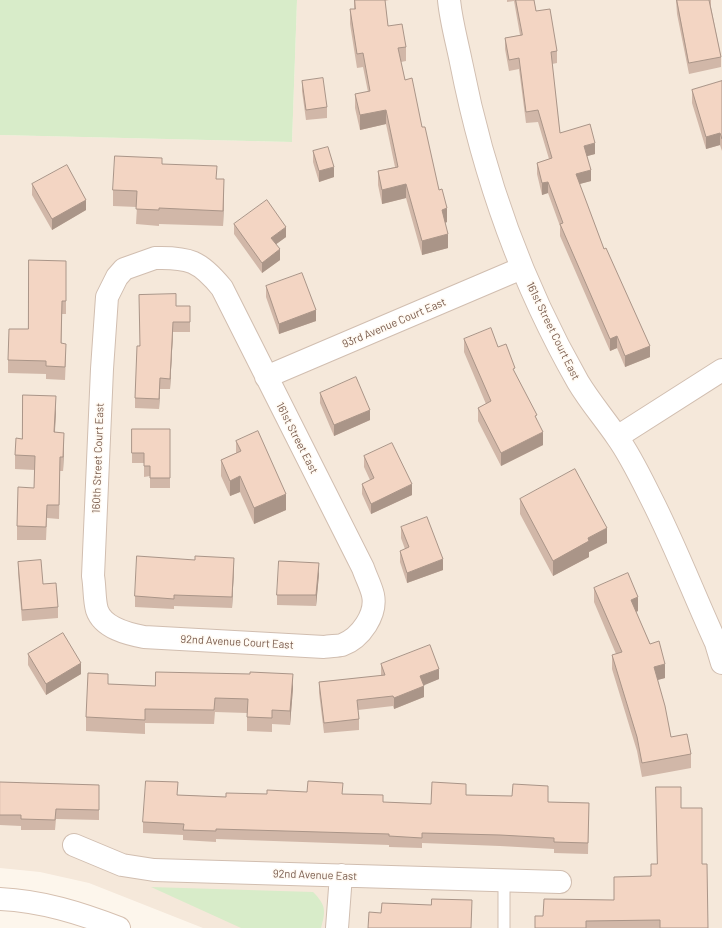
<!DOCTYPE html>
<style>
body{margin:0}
canvas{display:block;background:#fdf6ec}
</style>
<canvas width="722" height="928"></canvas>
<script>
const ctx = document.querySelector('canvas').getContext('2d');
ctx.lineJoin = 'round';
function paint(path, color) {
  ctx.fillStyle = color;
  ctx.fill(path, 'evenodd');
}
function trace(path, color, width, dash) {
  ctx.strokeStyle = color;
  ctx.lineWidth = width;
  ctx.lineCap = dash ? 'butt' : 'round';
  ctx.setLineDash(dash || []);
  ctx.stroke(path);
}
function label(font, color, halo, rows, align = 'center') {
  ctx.font = font + ' Barlow,sans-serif';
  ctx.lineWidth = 3;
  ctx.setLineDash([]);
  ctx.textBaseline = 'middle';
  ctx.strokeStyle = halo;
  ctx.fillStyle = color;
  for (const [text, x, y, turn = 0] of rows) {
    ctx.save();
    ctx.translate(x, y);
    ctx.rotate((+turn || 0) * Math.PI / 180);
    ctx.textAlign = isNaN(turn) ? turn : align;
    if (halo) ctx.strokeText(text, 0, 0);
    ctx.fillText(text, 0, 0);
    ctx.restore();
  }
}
paint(new Path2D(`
 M297 0H722V928H203L89 883 40 872 0 868V135L292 142Z`), '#f5e8da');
paint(new Path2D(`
 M0 0H297L292 142 0 135Z
 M151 887 313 892C326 905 326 911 321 928H241Z`), '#d8ecc9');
const lane = new Path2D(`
 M504 880V928`);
const street = new Path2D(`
 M449 0C451 21 457 42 461 62 483 174 522 284 578 382 590 402 604 418 617 437 630 455 641 478 651 498 675 545 694 595 716 643L722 663
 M155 258C189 257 200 261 222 288L363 568C366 577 371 586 373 595 377 614 361 638 342 645 337 646 330 646 324 647L144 637C128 634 103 628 97 610 94 600 95 587 93 576L102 369 107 297 117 277 124 269Z
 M266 377 522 268
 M617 437 722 370
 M74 845 122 865 154 870 560 882
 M337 928 341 875`);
const secondary = new Path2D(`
 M0 899C42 901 80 913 119 928`);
trace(lane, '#d1beb0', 13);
trace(street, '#d1beb0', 24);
trace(secondary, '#d6c0b0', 24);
trace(lane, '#fff', 11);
trace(street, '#fff', 22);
trace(secondary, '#fff', 22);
paint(new Path2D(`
 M354 0H389L385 1 388 26 406 47V61L401 62 405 80 422 127 447 222 445 223 448 248 422 255 406 198 382 204 378 185V171L395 167 386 124 360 130 355 108V94L368 92 363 67 357 68 350 24V9H354Z
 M507 0H534L536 11 557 51V63L552 64 560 133 595 154 587 156 591 181 579 184 604 249 650 357 625 367 617 348 610 351 560 236V226L548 193 542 195 537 174V163L549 159 538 122 526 123 519 69 509 71 505 49V38L520 35 514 1 507 2Z
 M676 0H711V7L721 57V67L689 74 677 14Z
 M302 81 327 107V118L306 120 302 91Z
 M722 81V151L720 145 706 149 692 103V90Z
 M313 151 334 177 319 182 313 162Z
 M162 164 217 179 224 195 223 226 159 224V226L136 224 137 207 113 206V190Z
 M32 184 86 210 52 230 32 195Z
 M234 224 286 237 276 244 280 260 262 273 234 234Z
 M66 261V314H62L61 343 66 357 65 380 46 379V374L8 373V360L28 329Z
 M266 286 316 321 279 334 266 297Z
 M176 306H190V332H173L170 389H160L159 409 135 408V398L139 346Z
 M464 339 498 347 515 373 537 420 543 445 501 466 478 421V408L486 404 464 352Z
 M320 393 370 420 334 436 320 403Z
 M56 410 55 432 64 446 63 471H60L59 519 47 518 46 540H17V526L34 488 35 470 15 469V455L22 439Z
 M132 429H170V488H150V476L144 477V463H132Z
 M236 441 286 510 254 524 240 492 230 496 221 476V460L236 453Z
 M364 456 412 495 371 514 362 494V484L370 480 364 467Z
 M520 499 607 543 589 552V557L553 576 520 514Z
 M401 527 443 570 407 583 400 562V551L405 549 401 538Z
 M18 562 43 584 58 607V618L22 621 18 573Z
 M234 568 232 608 174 606V609L135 607V596Z
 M319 574 316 606 277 605V595Z
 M594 588 638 611 636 612 665 678 657 680 671 737 691 754V768L642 777 637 751 612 669V655L616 654 594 602Z
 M28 654 81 674 46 695 28 665Z
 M381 664 439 679 423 685 424 697 394 709 393 706 358 710 359 719V730L324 733 319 693V682L381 676Z
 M108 684 155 686 293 688 290 725 272 724V732L247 731V713L215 712 214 724 145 723V734L86 731V717Z
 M0 782 99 785V820L56 819 55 830H21V826L0 825Z
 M267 794H343L383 802 431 804 466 795 548 802 589 803 588 854 554 853V849L500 846 422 843V848L389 847V845L216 839V842L183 840V835L143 833V822L178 795 226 797Z
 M681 808 702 864 708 928H535L543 916 614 900 651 876 657 864Z`), '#d1b7a8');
paint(new Path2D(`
 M386 110V124L360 130V115Z
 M720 133V145L706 149V137Z
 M595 143V154L584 157V146Z
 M334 167V177L319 182V171Z
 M591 170V181L576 185V174Z
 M224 179V195L223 226V211Z
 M548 182V193L542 195V183Z
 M406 184V198L382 204V190Z
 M86 200V210L52 230V219Z
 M447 208V222L442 224V210Z
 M286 227V237L271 248V238Z
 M448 234V248L422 255V241Z
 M280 249V260L262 273V263Z
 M62 301V314L61 357V343Z
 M316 310V321L279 334V324Z
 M173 322V332L170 389V379Z
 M617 336V348L610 351V339Z
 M650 346V357L625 367V356Z
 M160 378V389L159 409V399Z
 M56 396V410L54 446V432Z
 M370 410V420L334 436V425Z
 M543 432V445L501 466V453Z
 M64 433V446L63 471V457Z
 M240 476V492L230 496V481Z
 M412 484V495L371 514V504Z
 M286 494V510L254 524V508Z
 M607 528V543L589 552V557L553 576V561L588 538Z
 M234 558V568L232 608V597Z
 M443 559V570L407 583V573Z
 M319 563V574L316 606V595Z
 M638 597V611L631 614V600Z
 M81 663V674L46 695V684Z
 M665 664V678L654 681V667Z
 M439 669V679L420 687V676Z
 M293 674V688L290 725V711Z
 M424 686V697L394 709V698Z`), '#aa9588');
const building = new Path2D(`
 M355 0H385L388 26 402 24 406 47 398 48 405 80 412 78 422 127H425L439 190 442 189 447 208 442 210 448 234 422 241 406 184 382 190 378 171 398 167 386 110 360 115 355 94 370 91 363 53 357 54 350 9H355Z
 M516 0H534L536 11 550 9 557 51 551 52 560 133 590 124 595 143 584 146 591 170 576 174 604 249 606 248 650 346 625 356 617 336 610 339 560 224 563 223 548 182 542 183 537 163 552 158 538 110 526 112 519 58 509 60 505 38 522 35Z
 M677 0H709L721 57 689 63Z
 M323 78 327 107 306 110 302 81Z
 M722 81V139L720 133 706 137 692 90Z
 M328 147 334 167 319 171 313 151Z
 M115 156 162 158V164L217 166 216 179H224L223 211 159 208V210L136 209 137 191 113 190Z
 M67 165 86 200 52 219 32 184Z
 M267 200 286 227 271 238 280 249 262 263 234 224Z
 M29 260 66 261V301H62L61 343 66 344 65 367 46 366V361L8 360 9 329H28Z
 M302 273 316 310 279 324 266 286Z
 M176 294V306H190V322H173L170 379 160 378 159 399 135 398 137 346H140L139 295Z
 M491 328 498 347 506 344 515 368 513 369 537 415 535 416 543 432 501 453 478 408 491 401 464 339Z
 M356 377 370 410 334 425 320 393Z
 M23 395 56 396 54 432 64 433 63 457H60L59 505H47L46 527 17 526 18 487 34 488 35 456 15 455 16 438 22 439Z
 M132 429H170V478H150V466H144V453H132Z
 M258 431 286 494 254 508 240 476 230 481 221 460 241 451 236 441Z
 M392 443 412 484 371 504 362 484 374 478 364 456Z
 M575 469 607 528 588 538 589 541 553 561 520 499Z
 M427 517 443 559 407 573 400 551 409 547 401 527Z
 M137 556 195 560V556L234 558 232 597 174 595V599L135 596Z
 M41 560 43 584 56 583 58 607 22 610 18 562Z
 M279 561 319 563 316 595H277Z
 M628 573 638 597 631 600 650 644 659 641 665 664 654 667 665 706 671 737 687 734 691 754 642 763 637 737 612 655 622 652 594 588Z
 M63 633 81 663 46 684 28 654Z
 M430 645 439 669 420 676 424 686 394 698 393 696 357 700 359 719 324 723 319 682 385 675 381 664Z
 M156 672 250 674V672L293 674 290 711 272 710V718L247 717 248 699 215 698 214 710 145 709V720L86 717 88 673 108 674V684L155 686Z
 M146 781 178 782 177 795 226 797V793L267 794V790L307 792 308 781 343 783 342 794 383 795V802L431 804 432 782 466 784V795L512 796 513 784 548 786V802L589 803 588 843 554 842V838L500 835 422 833V838L389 836V834L216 829V831L183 830 184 824 143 822Z
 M0 782 99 785V810L56 809 55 820 21 819V815H0Z
 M656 787H681V808H702V864H707L708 928H660V920L586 921V928H535V916H543L544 899 614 900V877L651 876V864H657Z
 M432 899 472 900 471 928H368L369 912 381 913 382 903 431 905Z`);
paint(building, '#f3d5c3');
trace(building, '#aa9588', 1);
label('11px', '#7a5c4d', '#fffaf3', [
 ["93rd Avenue Court East",394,323,-23],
 ["161st Street Court East",553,331,64],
 ["161st Street East",297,438,63],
 ["160th Street Court East",98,458,-88],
 ["92nd Avenue Court East",237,642,3],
 ["92nd Avenue East",315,875,2]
]);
</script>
